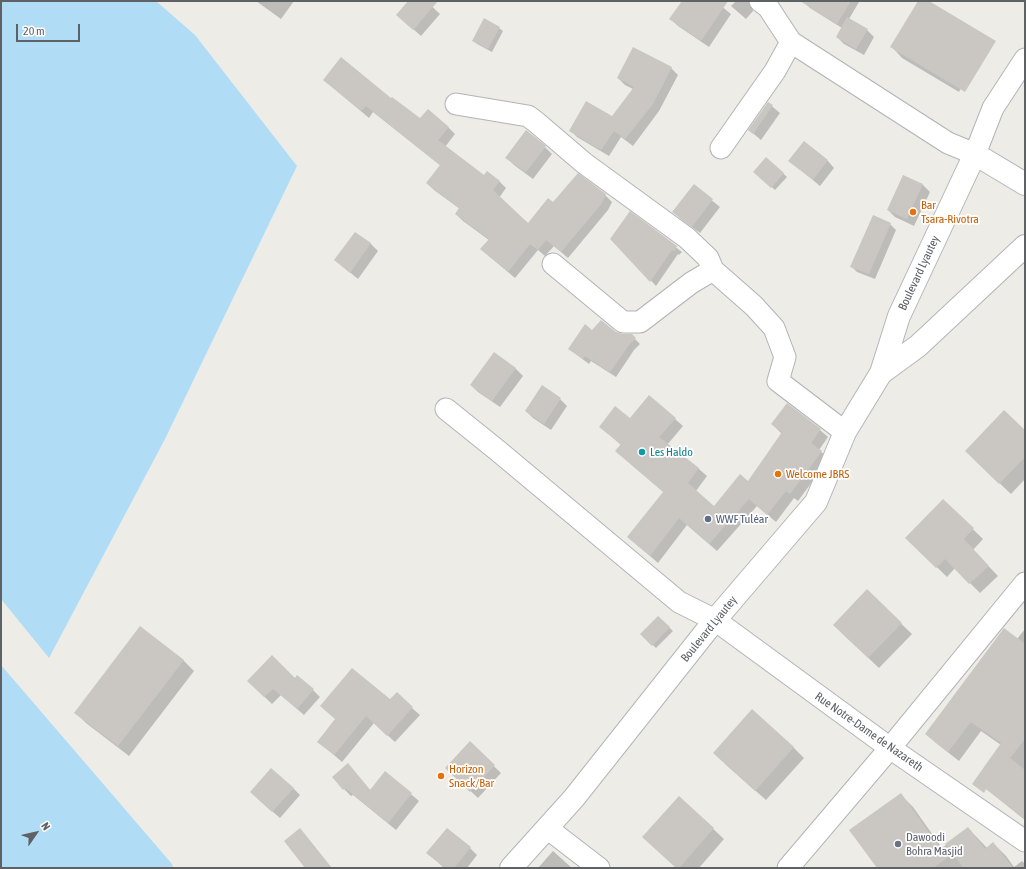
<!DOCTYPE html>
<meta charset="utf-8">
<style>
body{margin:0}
#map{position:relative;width:1026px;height:869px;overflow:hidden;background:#eeece6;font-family:"Asap Condensed",sans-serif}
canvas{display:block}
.frame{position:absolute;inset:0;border:2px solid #5e6265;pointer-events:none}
.north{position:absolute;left:16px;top:813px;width:40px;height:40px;-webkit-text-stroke:3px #fff;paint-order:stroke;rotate:56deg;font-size:11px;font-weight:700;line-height:16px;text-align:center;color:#5e6265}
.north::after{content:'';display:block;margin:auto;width:14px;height:18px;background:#5e6265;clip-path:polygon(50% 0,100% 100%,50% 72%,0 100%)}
.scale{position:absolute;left:16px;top:24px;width:64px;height:18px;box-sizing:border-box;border:2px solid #5e6265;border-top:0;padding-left:5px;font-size:12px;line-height:14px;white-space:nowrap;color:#5e6265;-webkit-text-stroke:3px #fff;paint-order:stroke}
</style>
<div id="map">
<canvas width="1026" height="869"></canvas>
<div class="frame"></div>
<div class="north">N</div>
<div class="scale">20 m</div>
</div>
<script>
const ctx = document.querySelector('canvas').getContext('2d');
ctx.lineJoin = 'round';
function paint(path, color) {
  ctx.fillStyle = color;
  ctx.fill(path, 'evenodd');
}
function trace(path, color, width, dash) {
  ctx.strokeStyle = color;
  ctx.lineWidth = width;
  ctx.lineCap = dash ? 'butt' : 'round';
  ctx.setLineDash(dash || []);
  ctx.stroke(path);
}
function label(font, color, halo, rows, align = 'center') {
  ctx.font = font + ' "Asap Condensed",sans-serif';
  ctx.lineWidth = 3.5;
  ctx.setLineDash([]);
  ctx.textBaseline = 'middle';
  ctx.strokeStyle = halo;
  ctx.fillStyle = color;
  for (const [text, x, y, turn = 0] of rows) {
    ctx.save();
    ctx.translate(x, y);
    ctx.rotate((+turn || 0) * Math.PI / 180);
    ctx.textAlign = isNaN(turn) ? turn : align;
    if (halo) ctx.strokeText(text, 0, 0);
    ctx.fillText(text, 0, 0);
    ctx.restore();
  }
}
paint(new Path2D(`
 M1 1H156L195 35 297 166 165 439 49 658 1 599Z
 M1 665 172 864 173 868H1Z`), '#b0ddf5');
paint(new Path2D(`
 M256 1H294L281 19Z
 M409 1H426L440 14 421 36 397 15Z
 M683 1H715L731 14 709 47 678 26 671 19Z
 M736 1H749L751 3 753 11 746 19 731 6Z
 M805 1H858L859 2 849 19 867 30 874 37 864 55 844 44 837 37 842 28 810 8 804 2Z
 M919 1H927L984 40 959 92 902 58 892 47Z
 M499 28 503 31 492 52 477 44 473 40Z
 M671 68 678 75 659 111 633 146 621 137 609 156 577 137 570 130 612 117 633 89 625 85 618 78Z
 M324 80 391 100 420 120 448 127 455 134 445 147 484 177 499 181 506 188 499 198 529 224 553 203 605 195 612 202 608 210 568 258 554 246 545 256 538 250 515 278 481 249 489 240 463 221 456 214 460 209 434 190 427 183 441 166 373 112 369 118Z
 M768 103 780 113 761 140 749 130Z
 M545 147 552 154 533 179 514 165 507 158Z
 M766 158 787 177 775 190 758 175Z
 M827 160 834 168 820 186 790 161Z
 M903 176 923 185 930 192 914 226 895 217 888 210Z
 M694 186 720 207 700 233 681 219 674 212Z
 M630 213 682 252 679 255 678 254 656 286 612 239Z
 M890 224 896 230 875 279 857 272 851 266Z
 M355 233 371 244 378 251 358 279 335 260Z
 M593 331 631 335 640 344 634 350 616 377 591 361 589 364 569 349Z
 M515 368 523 376 500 407 478 392 471 385Z
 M560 399 567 406 551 430 533 418 526 411Z
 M630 419H675L683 426 667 445 699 469 707 476 696 491 714 507 748 483 782 434 772 424 820 430 828 437 819 450 829 459 798 501 794 498 776 522 757 506 717 551 687 525 658 563 628 537 664 492 621 445 600 427Z
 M1025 432V479L1011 494 977 462Z
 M943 500 983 539 973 550 998 576 980 593 955 568 947 577 907 538Z
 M867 591 912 634 879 668 845 636Z
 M658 617 673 631 656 648 641 634Z
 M1025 629V820L986 789 976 780 1001 745 981 731 959 761 936 743 926 734 1017 639Z
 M183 660 194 671 129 756 86 723 76 713Z
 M295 679 313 690 320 697 304 715 281 695 272 704 248 681Z
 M390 701 412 708 420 715 395 742 374 723 342 762 318 741Z
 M470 743 501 773 478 798 446 768Z
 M793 747 804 758 766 800 725 764Z
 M355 772 371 791 385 772 419 801 396 830 353 795 351 796 344 789Z
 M293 788 300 795 280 818 258 799Z
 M901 795 913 807 942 848 968 828 987 848 993 843 1006 856 1014 867 1022 861 1025 864V868H878Z
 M679 797 724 839 699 868H676Z
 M470 848 477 855 467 868H444L428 853Z
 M553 851 572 868H538Z`), '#0003');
paint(new Path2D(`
 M408 1H438L413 30 396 15Z
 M682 1H728L701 41 669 19Z
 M800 1H851L837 24Z
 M918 1H929L996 41 965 92 890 47Z
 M847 17 868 29 856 49 836 37Z
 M484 18 500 27 488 49 472 41Z
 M633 47 672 67 653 104 625 139 614 131 601 150 569 131 586 101 612 116 634 87 617 78Z
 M341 57 391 98 392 97 420 118 428 109 449 127 438 140 484 175 487 171 500 181 493 190 528 223 548 198 553 202 578 173 606 194 602 203 561 252 546 240 538 250 530 244 508 272 480 249 489 239 455 214 459 208 426 183 440 165 366 106 361 111 323 80Z
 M768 102 773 105 753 134 748 130Z
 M526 130 546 146 526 172 505 158Z
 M804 141 828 160 813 180 788 161Z
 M766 157 784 173 771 188 753 172Z
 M903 175 923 184 907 219 887 210Z
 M694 184 713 199 692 227 672 212Z
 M630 211 677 246 674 251 672 250 650 282 610 239Z
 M873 215 891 223 869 274 850 267Z
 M355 232 371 243 350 273 334 260Z
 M601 320 616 332 623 334H632L636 338 629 345 610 372 585 356 583 359 568 349 585 324 592 330Z
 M494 352 516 368 492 401 470 385Z
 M542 385 561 398 544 424 525 411Z
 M649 395 676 418 659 437 699 468 688 483 714 506 740 474 748 481 782 432 771 424 787 403 821 429 811 443 822 451 790 494 786 491 767 515 749 499 709 544 679 518 650 556 627 537 663 492 615 451 621 444 599 427 615 406 630 418Z
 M1004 410 1025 430V457L999 484 965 451Z
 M943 499 974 528 964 539 989 566 969 584 945 559 936 568 905 538Z
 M867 589 902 623 868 658 833 625Z
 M658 616 670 627 652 646 640 634Z
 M140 626 184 660 118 746 74 713Z
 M1004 628 1025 644V739L1010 758 1025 770V819L986 789 984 793 972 784 1001 743 971 722 948 752 925 734Z
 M272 655 295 678 297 675 314 689 297 709 273 689 264 697 247 681Z
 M352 668 390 699 397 692 413 707 387 736 366 716 334 755 317 742 335 719 320 706Z
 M752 709 794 747 755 791 713 753Z
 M470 741 495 765 470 792 445 768Z
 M348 763 370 790 385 771 412 793 388 823 345 788 343 790 332 777Z
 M271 768 294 788 272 812 250 792Z
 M901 793 947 858 933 868H877L849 830Z
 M679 796 714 828 679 868H676L642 837Z
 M968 827 985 849 993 842 1013 868H960L962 866 945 844Z
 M300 828 332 868H305L284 841Z
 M447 828 471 847 454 868H445L426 853Z`), '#cac7c3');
const street = new Path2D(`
 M791 42 948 143 975 154 993 108 1025 59
 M456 104 528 116 536 122 584 163 687 238 708 258 713 270
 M721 148 775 71 791 42 768 7 760 1
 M553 264 623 322H640L691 283 713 270 754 306 774 328 785 357 778 381 845 432
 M446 409 497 450 679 602 715 620 890 748 1025 841
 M547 828 599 868
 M788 868 890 748 1025 583`);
const secondary = new Path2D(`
 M881 373 918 346 1025 246
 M511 868 574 798 715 620 816 502 845 432 881 373 899 316 975 154 1025 184`);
trace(street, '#b1b4b7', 23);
trace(secondary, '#b3b6b9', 24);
trace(street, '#fff', 21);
trace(secondary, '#fff', 22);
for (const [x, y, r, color] of [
 [913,212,4,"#e8710a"],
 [642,452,4,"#0f9aa8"],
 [778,474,4,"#e8710a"],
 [708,519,4,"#5c6f8a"],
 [441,776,4,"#e8710a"],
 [898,844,4,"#6b7280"]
]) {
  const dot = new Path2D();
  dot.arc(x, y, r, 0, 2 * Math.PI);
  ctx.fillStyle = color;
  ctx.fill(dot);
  trace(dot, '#fff', 1.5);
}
label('12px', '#c56008', '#fff', [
 ["Bar",921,205],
 ["Tsara-Rivotra",921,219],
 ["Welcome JBRS",786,474],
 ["Horizon",449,769],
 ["Snack/Bar",449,783]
], 'left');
label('12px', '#5e6265', '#fff', [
 ["Boulevard Lyautey",919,273,-65],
 ["Boulevard Lyautey",709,629,-51],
 ["Rue Notre-Dame de Nazareth",869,732,35]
]);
label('12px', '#0d838f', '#fff', [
 ["Les Haldo",650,452]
], 'left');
label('12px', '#4e5e75', '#fff', [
 ["WWF Tuléar",716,519]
], 'left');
label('12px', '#5b616d', '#fff', [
 ["Dawoodi",906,837],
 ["Bohra Masjid",906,851]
], 'left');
</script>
